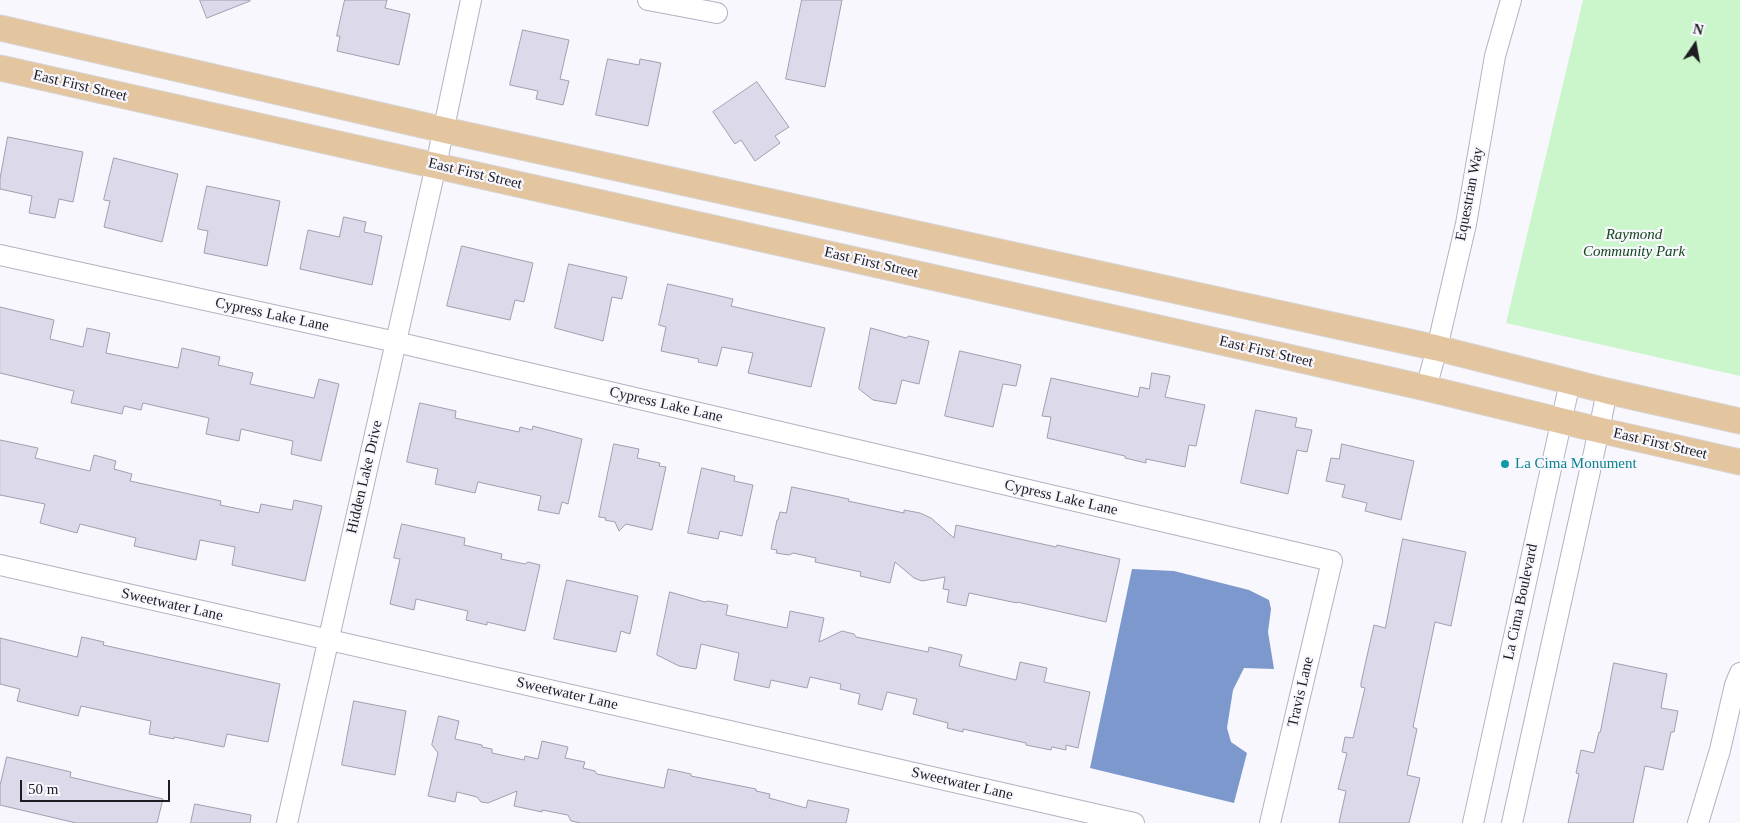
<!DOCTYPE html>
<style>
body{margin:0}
#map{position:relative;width:1740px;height:823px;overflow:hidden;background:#f8f7fe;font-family:"Times New Roman",serif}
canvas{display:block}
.north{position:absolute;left:1670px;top:20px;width:50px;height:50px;-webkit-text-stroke:4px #f8f7fe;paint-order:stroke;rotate:12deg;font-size:14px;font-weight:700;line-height:20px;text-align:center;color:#1e1c23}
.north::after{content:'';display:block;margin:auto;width:18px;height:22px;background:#1e1c23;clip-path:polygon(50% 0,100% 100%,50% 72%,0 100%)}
.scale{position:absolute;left:20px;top:780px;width:150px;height:22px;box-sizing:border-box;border:2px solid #1e1c23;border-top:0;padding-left:6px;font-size:15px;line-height:18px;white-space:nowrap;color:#1e1c23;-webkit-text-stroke:4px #f8f7fe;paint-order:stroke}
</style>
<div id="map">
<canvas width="1740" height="823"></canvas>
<div class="north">N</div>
<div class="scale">50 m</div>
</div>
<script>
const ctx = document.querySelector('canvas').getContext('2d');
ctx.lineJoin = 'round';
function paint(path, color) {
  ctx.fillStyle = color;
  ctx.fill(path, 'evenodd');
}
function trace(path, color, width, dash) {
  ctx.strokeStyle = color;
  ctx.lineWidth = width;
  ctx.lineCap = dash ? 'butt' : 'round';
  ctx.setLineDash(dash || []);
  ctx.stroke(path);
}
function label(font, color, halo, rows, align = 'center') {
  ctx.font = font + ' "Times New Roman",serif';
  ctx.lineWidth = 4.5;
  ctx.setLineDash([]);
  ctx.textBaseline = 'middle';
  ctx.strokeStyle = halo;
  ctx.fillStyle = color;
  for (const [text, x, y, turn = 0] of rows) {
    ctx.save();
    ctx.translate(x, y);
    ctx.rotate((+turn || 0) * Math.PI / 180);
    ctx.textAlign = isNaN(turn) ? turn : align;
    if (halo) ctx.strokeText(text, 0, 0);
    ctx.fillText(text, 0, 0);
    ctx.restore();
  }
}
paint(new Path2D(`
 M1583 0H1740V376L1506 323Z`), '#cbf5cb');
paint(new Path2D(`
 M1132 569 1174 571 1249 590 1269 600 1271 609 1268 632 1274 669 1244 668 1233 690 1227 728 1231 742 1247 753 1234 803 1090 768Z`), '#7c98cd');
const building = new Path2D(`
 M200 0H250V1L207 18Z
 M345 0H387L385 8 410 14 399 65 337 51 340 36H337Z
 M802 0H842L825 87 786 79Z
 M523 30 569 40 560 79 569 81 563 105 536 99 538 91 510 85Z
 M608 59 639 65 640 59 661 63 648 126 596 115Z
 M757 82 789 127 775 136 780 143 755 161 741 140 735 144 713 112Z
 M8 137 83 152 73 202 59 199 55 218 29 213 32 196 0 189V179Z
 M114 158 178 174 162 242 104 227 110 201 104 200Z
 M207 186 280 201 267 266 204 253 208 231 198 229Z
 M344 217 366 222 364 232 382 236 372 285 300 269 308 230 339 237Z
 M462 246 533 263 524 302 515 300 510 320 447 306Z
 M569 264 627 277 622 299 612 297 603 341 555 328Z
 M668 284 733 299 731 306 825 328 811 387 748 373 753 353 722 347 717 366 698 362 699 359 661 351 666 327 659 325Z
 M0 307 54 320 50 339 83 347 87 328 110 333 106 353 178 368 182 348 220 357 218 365 253 373 250 384 314 398 319 379 339 384 321 461 291 454 293 441 241 429 239 441 206 434 209 418 143 403 141 410 124 406 122 414 71 403 74 391 0 373Z
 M871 328 906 338 909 336 929 341 919 384 902 380 896 404 873 400 859 389Z
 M960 351 1021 365 1016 386 1003 384 993 427 945 416Z
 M1152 373 1170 376 1165 397 1205 405 1196 446 1189 445 1185 467 1146 459V463L1125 458V456L1047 438 1051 417 1042 416 1051 378 1138 397 1140 387 1149 389Z
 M420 403 456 411 455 418 519 432 520 427 532 430 533 426 582 439 568 504 562 502 559 514 538 510 541 496 478 482 475 493 435 484 438 469 407 462Z
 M1256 410 1297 418 1295 427 1312 430 1307 452 1297 450 1288 494 1241 483Z
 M0 440 38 448 35 458 90 471 94 455 116 461 114 469 132 474 130 481 221 501 220 505 259 513 261 504 292 510 294 500 322 506 305 581 232 565 235 547 200 540 196 560 134 546 136 538 80 524 77 533 40 523 45 504 0 495Z
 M614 444 639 449 637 458 660 463 659 466 666 467 652 530 626 524 619 531 615 522 605 520 606 518 599 517Z
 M1342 444 1414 461 1401 520 1365 511 1367 503 1342 497 1345 485 1326 481 1331 458 1339 459Z
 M702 468 735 476 734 481 753 485 742 536 720 531 718 539 688 533Z
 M792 487 849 499 848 501 904 513V510L920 513 931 518 954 538 956 525 1056 547 1057 545 1120 559 1106 622 1017 602V603L969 593 966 606 947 602 949 590 943 589 945 577 922 581 914 578 895 562 890 583 860 576 861 572 815 562 816 558 793 553 789 555 776 553 777 550 771 549 777 520H778L780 512 786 513Z
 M402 524 465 538 464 545 502 554 501 559 525 564 528 562 540 565 525 631 487 622V625L466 620 468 611 416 599 414 610 390 604 400 559 394 558Z
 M1403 539 1466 552 1451 626 1435 622 1413 727 1417 729 1407 775 1420 778 1409 823H1339L1346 791 1338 789 1347 753 1342 752 1345 737 1353 738 1365 688 1361 687V683L1374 625 1385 628Z
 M567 580 638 596 630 634 621 631 616 652 554 639Z
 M670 592 705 602 708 601 728 605 726 615 787 628 790 611 824 618 819 642 842 631 854 634 856 637 928 652 929 647 962 655 959 666 1016 680 1020 662 1047 668 1044 682 1090 692 1078 748 1066 745V750L1052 747 1051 750 1026 745V743L963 729V732L947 728 948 723 913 714 917 699 887 692 882 710 858 704 860 694 840 689 841 684 810 677 807 688 771 680 769 688 734 680 739 653 701 644 696 669 679 666 657 655Z
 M82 637 104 642 103 645 280 684 268 742 227 734 224 747 174 737V739L149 734 151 721 81 706 78 716 17 701 20 689 0 684V638L77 657Z
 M1614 663 1667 674 1661 708 1678 711 1674 732H1671L1663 770 1645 766 1633 823H1568L1579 774 1576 773 1581 750 1594 753 1599 732H1600Z
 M354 701 406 711 395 775 342 765Z
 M439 716 459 721 455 739 482 745V747L492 749V753L524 760 525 756 538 759 542 741 568 747 565 758 585 762 583 768 595 771 597 774 664 788 668 769 691 774V776L756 789V791L770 794 769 798 806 808 808 800 849 809 846 823H581L571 821 568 815 542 810V812L514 806 517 791 488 803 481 802 477 797 457 792 455 802 428 796 438 753 432 745Z
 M7 757 71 772 70 777 163 799 157 823H76L0 805V786Z
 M195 804 251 815 250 823H191Z`);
paint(building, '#dcd9eb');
trace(building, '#a19eaf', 1);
const minor = new Path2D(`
 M648 0 717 13
 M0 255 396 342 1332 561 1270 823
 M1426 388 1437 348 1466 224 1495 56 1511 0
 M0 565 1134 823
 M287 823 436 165 471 0
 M1473 823 1570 382
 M1512 823 1599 430 1607 391
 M1698 823 1720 750 1735 685 1740 673`);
const major = new Path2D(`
 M0 28 444 130 1437 348 1607 391 1740 421
 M0 68 1426 388 1599 430 1740 462`);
trace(minor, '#b4b1c2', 22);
trace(major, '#d6d6d7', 27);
trace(minor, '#fff', 20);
trace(major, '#e3c6a0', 25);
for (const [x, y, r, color] of [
 [1505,464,5,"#0f9aa8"]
]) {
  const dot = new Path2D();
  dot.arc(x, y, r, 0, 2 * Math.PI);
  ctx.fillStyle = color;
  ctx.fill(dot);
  trace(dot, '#f8f7fe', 2);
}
label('15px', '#1e1c23', '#f8f7fe', [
 ["East First Street",80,86,13],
 ["East First Street",475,174,13],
 ["Equestrian Way",1470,194,-79],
 ["East First Street",871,263,13],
 ["Cypress Lake Lane",272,315,12],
 ["East First Street",1266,352,13],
 ["Cypress Lake Lane",666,405,13],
 ["East First Street",1660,444,13],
 ["Hidden Lake Drive",365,477,-77],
 ["Cypress Lake Lane",1061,498,13],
 ["La Cima Boulevard",1521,602,-78],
 ["Sweetwater Lane",172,605,13],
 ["Travis Lane",1301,692,-77],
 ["Sweetwater Lane",567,694,13],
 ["Sweetwater Lane",962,784,13]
]);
label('italic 15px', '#134619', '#f8f7fe', [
 ["Raymond",1634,235],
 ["Community Park",1634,252]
]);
label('15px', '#0d838f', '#f8f7fe', [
 ["La Cima Monument",1515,464]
], 'left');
</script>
